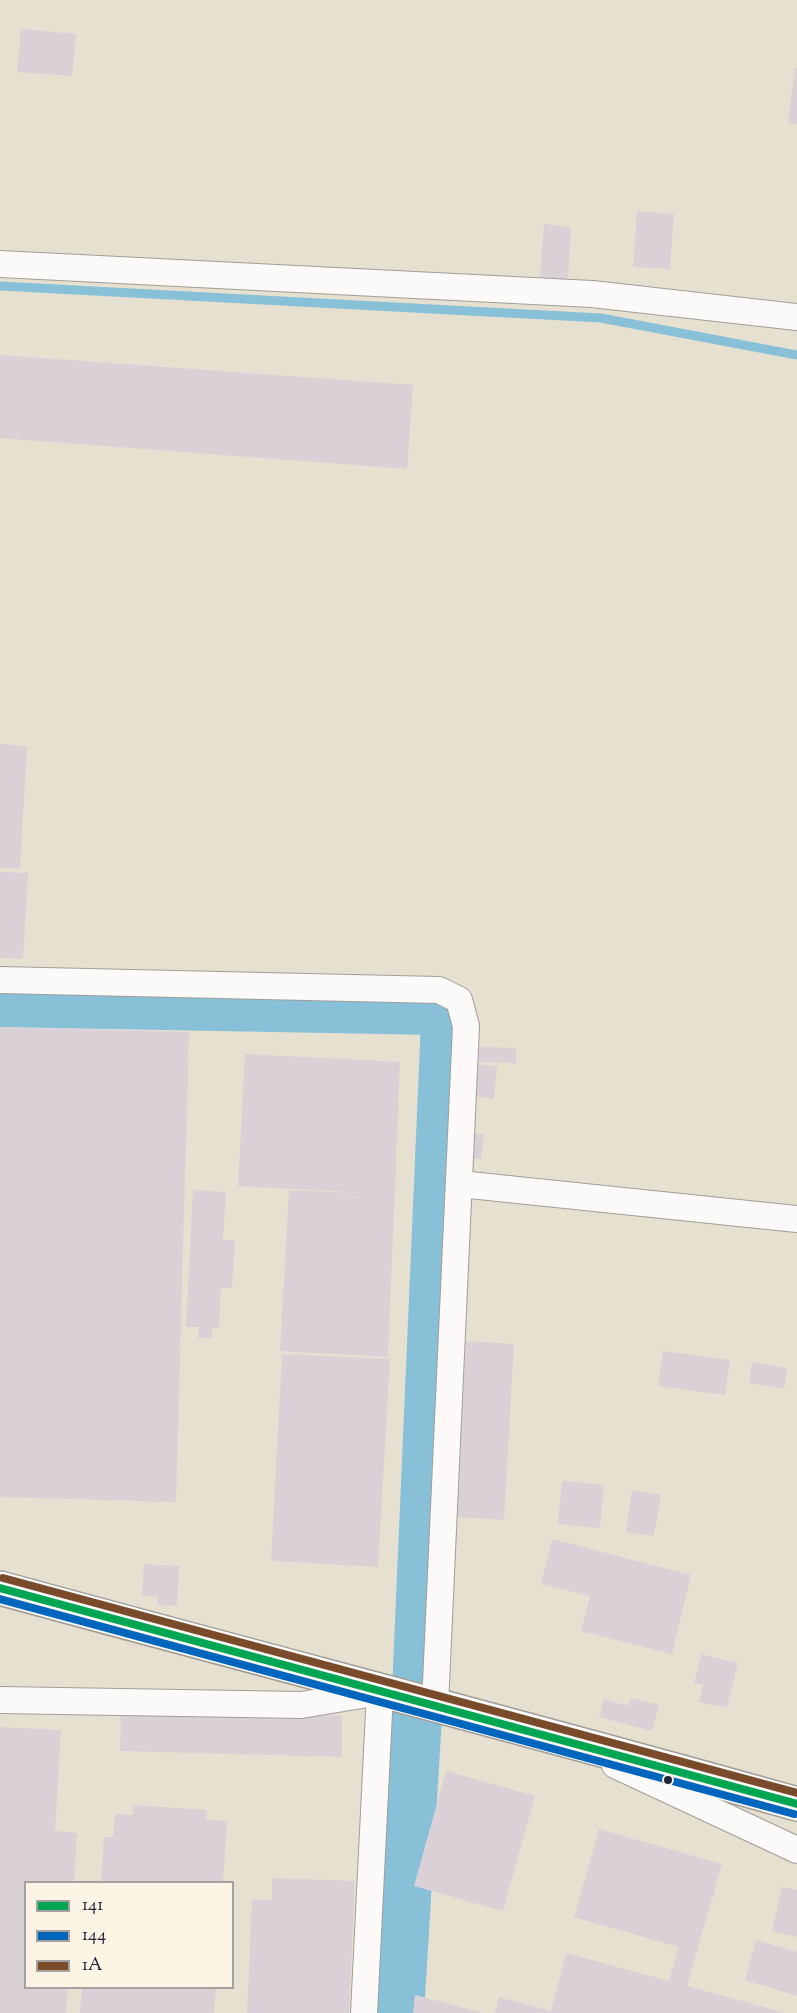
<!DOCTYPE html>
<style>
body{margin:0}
#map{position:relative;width:797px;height:2013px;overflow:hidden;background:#e6e0d0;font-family:"Sorts Mill Goudy",serif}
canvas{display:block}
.legend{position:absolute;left:24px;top:1881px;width:210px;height:108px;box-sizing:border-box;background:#fcf5e5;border:2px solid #a5a1a1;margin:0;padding:8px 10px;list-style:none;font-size:18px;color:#22223b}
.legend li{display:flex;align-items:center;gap:12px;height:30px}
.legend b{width:30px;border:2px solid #a5a1a1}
</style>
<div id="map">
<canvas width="797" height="2013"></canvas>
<ul class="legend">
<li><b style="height:8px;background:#00a651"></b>141</li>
<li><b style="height:8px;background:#0065bd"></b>144</li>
<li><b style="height:8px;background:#7a4b2a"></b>1A</li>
</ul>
</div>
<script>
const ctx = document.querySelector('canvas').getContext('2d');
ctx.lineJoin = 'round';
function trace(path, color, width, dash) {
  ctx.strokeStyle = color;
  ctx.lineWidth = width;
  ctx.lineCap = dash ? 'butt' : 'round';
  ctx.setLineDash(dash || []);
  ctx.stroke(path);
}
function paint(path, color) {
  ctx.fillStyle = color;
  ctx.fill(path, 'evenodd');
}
trace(new Path2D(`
 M0 286 601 318 797 355`), '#88c0d8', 9);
trace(new Path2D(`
 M0 1001 436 1009 447 1021 419 1668 398 2013`), '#88c0d8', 52);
paint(new Path2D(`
 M21 29 76 34 72 76 17 72Z
 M795 68H797V124L788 123Z
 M637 211 674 214 670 269 633 267Z
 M544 224 571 227 568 280 540 278Z
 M0 355 413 385 407 469 0 438Z
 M0 744 27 746 20 869 0 868Z
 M0 872 28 873 23 959 0 958Z
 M0 1027 189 1032 176 1502 0 1497Z
 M479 1047 516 1048V1063L479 1062Z
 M245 1054 400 1062 388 1357 280 1351 289 1190 386 1194 238 1186Z
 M475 1064 497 1066 494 1099 471 1096Z
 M472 1133 484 1135 481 1159 468 1157Z
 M193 1190 226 1192 223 1240H235L232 1288H221L219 1328H212L211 1338H198L199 1327H186Z
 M466 1341 514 1344 504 1520 457 1517Z
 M663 1351 730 1360 725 1395 658 1386Z
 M282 1354 390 1359 378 1567 271 1561Z
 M752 1362 787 1368 784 1389 749 1383Z
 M562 1481 604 1485 600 1528 558 1524Z
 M632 1490 661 1495 654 1536 626 1532Z
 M552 1539 691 1575 672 1654 581 1631 590 1596 541 1584Z
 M144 1564 179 1566 177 1606 157 1605 158 1597 142 1596Z
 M701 1654 738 1663 727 1708 699 1702 703 1685 694 1683Z
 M631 1698 659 1705 652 1731 599 1717 604 1699 628 1706Z
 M121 1710 342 1716V1757L120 1751Z
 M0 1727 61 1730 55 1831 77 1833 74 1882H26V1988H68L66 2013H0Z
 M446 1771 535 1796 503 1911 414 1886Z
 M133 1805 207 1810 206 1820 227 1821 223 1882H101L104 1837H113L115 1814 133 1815Z
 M599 1829 722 1864 687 1986 785 2013H495L499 1997 551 2011 566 1953 669 1981 679 1947 574 1917Z
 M272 1878 355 1881 349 2013H247L252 1899 272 1900Z
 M782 1887 797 1890V1937L772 1931Z
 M756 1940 797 1952V1996L745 1980Z
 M82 1988H216L214 2013H80Z
 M415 1995 479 2012V2013H413Z`), '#dad1d6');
const street = new Path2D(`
 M0 264 592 294 797 317
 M0 980 439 990 459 1000 466 1026 435 1705
 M460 1184 797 1219
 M0 1700 301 1705 380 1692 364 2013
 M615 1765 797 1850`);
const primary = new Path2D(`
 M0 1588C266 1661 532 1729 797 1804`);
trace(street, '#a19e98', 28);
trace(primary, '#a19e98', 36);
trace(street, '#fbfaf8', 26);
trace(primary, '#fbfaf8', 33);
trace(new Path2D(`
 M0 1588 797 1804`), '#00a651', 8);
trace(new Path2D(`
 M0 1599 794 1814`), '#0065bd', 8);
trace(new Path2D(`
 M3 1578 797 1793`), '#7a4b2a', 8);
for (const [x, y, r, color] of [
 [668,1780,5,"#22223b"]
]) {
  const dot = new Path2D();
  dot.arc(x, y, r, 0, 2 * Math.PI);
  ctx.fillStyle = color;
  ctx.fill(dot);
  trace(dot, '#fcf5e5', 2);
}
</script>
